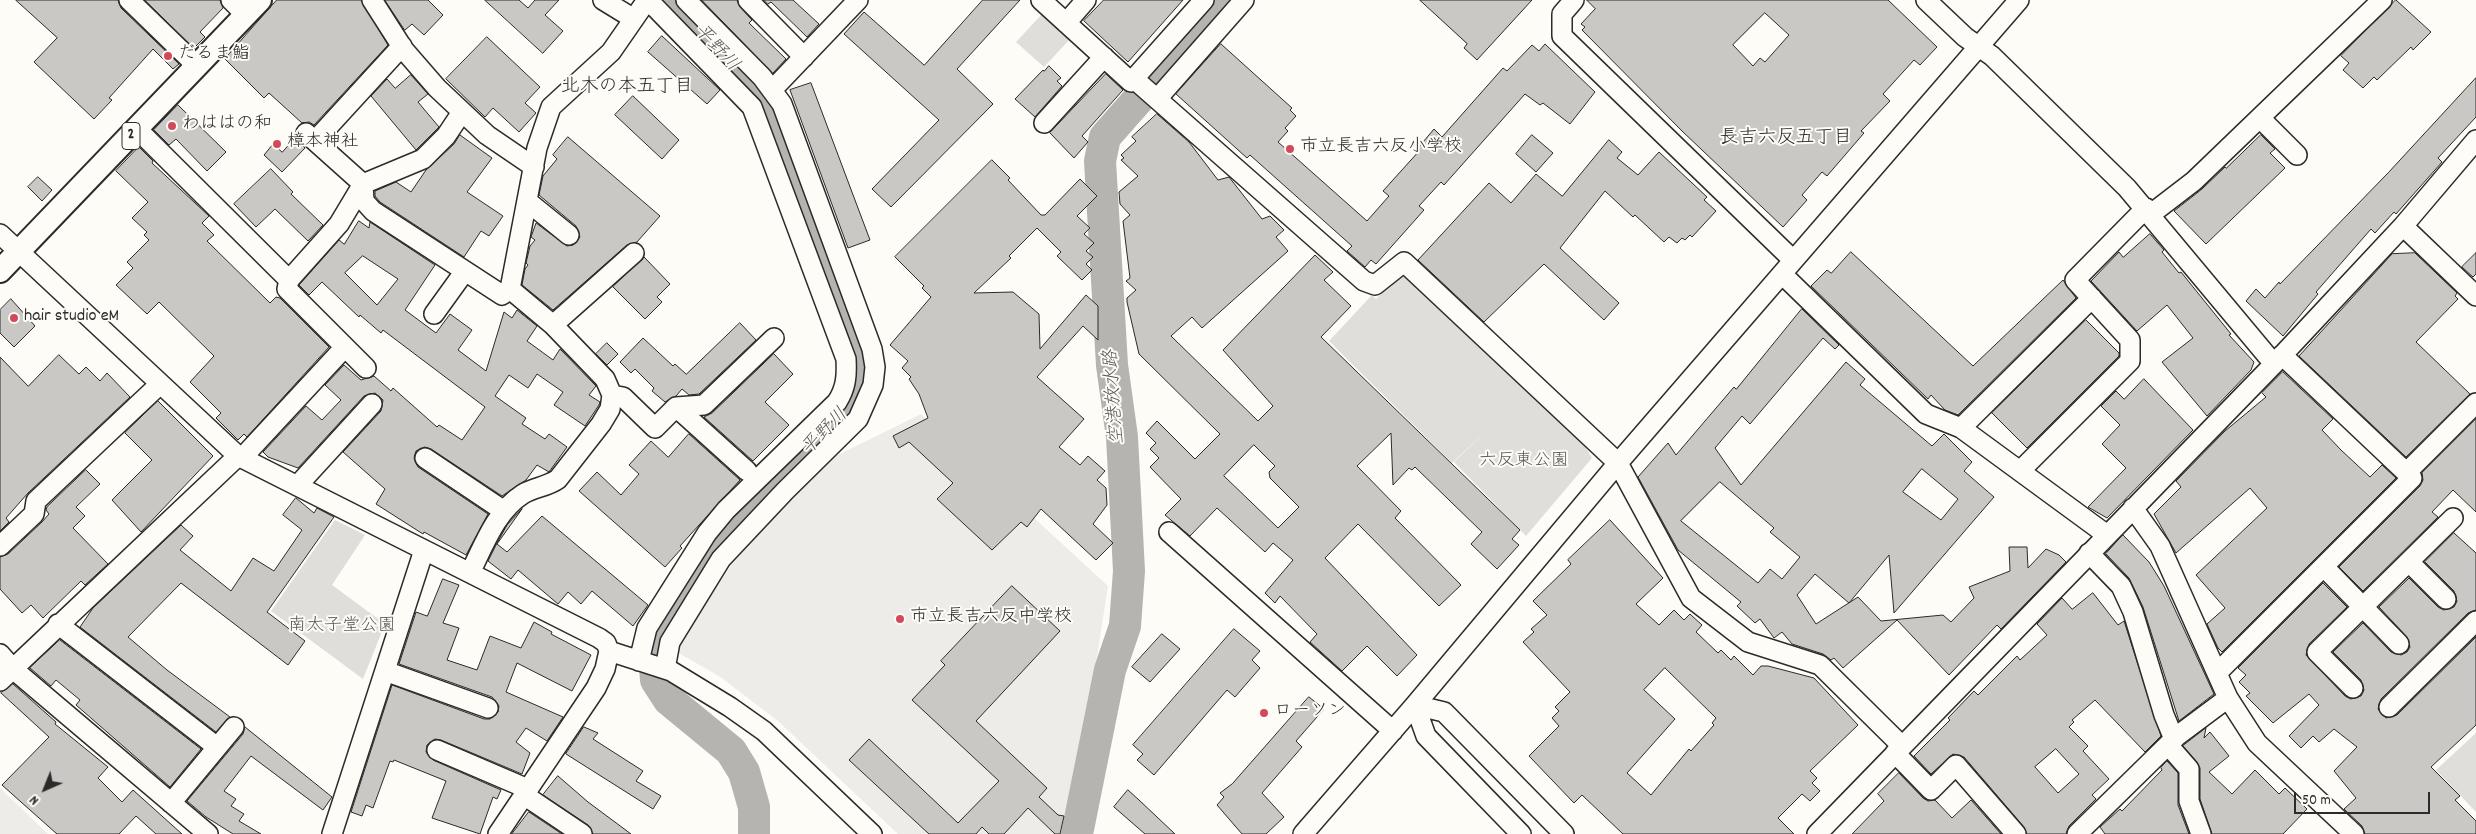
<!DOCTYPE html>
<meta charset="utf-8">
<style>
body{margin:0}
#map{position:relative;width:2476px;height:834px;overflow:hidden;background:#fdfcf7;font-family:Dekko,sans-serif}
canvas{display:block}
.north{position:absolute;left:20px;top:764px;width:50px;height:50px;-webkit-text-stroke:4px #fdfcf7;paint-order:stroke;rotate:224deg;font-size:14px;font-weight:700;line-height:20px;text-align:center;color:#2b2b2b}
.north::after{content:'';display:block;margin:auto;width:18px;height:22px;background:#2b2b2b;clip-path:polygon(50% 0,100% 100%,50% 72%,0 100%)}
.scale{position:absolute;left:2294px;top:792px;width:136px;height:22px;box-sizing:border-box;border:2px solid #2b2b2b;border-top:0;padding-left:6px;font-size:15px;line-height:18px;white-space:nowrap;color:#2b2b2b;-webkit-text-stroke:4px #fdfcf7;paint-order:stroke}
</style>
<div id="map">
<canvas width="2476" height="834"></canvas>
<div class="north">N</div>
<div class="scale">50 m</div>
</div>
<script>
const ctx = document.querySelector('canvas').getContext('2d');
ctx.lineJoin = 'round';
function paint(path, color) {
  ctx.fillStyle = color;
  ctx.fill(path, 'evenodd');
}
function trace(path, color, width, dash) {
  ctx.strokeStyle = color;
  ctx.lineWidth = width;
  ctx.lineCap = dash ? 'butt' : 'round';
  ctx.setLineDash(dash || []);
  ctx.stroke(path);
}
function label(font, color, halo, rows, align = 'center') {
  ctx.font = font + ' Dekko,"Klee One",sans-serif';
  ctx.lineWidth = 4;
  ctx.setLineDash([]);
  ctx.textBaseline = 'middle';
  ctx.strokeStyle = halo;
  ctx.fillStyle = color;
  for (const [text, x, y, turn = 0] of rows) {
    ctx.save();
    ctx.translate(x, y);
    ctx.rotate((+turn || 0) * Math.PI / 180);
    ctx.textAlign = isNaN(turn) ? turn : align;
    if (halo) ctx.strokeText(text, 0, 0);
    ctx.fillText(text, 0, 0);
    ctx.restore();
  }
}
paint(new Path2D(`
 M921 414 1108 586 1088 714 1065 834H898L778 721 719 676 675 651 737 556 824 462Z
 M0 788 48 834H0Z`), '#edece8');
paint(new Path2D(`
 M1043 13 1071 38 1044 67 1016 42Z
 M1399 276H1410L1574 428 1592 458 1526 536 1454 462 1490 427 1452 463 1329 341 1372 295 1376 299Z
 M335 520 365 535 332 585 385 624 363 679 271 611Z
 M2476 733V812L2436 770Z`), '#dfdeda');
trace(new Path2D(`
 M669 0 725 56 763 99 781 134 858 348C864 375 864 388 849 412L734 525 711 552 658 634 654 652 656 680 669 700 731 751 744 772 754 807V834
 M1077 834 1110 670 1125 626 1129 571 1122 437 1112 365 1100 161 1105 137 1226 0`), '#b5b4b1', 32);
const building = new Path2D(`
 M16 0H118L121 8 179 64 173 69 153 49 109 98 112 100 94 119 34 62 57 38Z
 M145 0H220L223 8 200 32 205 37 194 48Z
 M277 0H361L388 45 314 125 309 122 302 123 269 93 264 98 225 59Z
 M385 0H428L443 15 424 35 412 24 405 30Z
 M485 0H519L528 8 535 0H559L545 15 563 31 543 53Z
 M702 0H737L740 7 752 20 749 23 786 59 773 73Z
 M764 0H793L819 24 807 37 771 2 768 4Z
 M983 0H1020L957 69 993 104 891 207 872 189 939 120 844 34 864 12 924 65Z
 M1104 0H1183L1128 62 1084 21Z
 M1420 0H1532L1477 60 1464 48 1467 44Z
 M1587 0H1888L1937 47 1920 65 1914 60 1883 94 1890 101 1861 131 1864 133 1827 176 1822 172 1802 195 1807 200 1783 227 1682 131 1582 30 1585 27 1581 24 1595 9ZM1765 13 1789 35 1765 62 1760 58 1753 66 1733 45Z
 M2396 0 2431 32 2413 50 2411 47 2377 80 2374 77 2363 88 2343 70 2349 63 2341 56Z
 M662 36 720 90 707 104 648 52Z
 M487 37 540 87 525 103 536 113 519 132 493 108 485 117 446 79Z
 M1221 44 1292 108 1290 110 1296 116 1285 128 1288 131 1278 142 1367 221 1389 196 1383 191 1420 150 1418 148 1434 129 1442 137 1503 68 1507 71 1532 45 1539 51 1545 44 1595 92 1570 124 1543 103 1540 105 1525 94 1444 185 1441 182 1419 206 1424 210 1376 264 1371 260 1365 267 1347 251 1352 246 1250 155 1247 158 1176 94Z
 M1049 66 1061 78 1057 81 1062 86 1035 117 1015 99 1043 70 1044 71Z
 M1106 74 1123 90 1082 136 1088 142 1074 158 1050 133Z
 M411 75 428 94 418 102 439 127 416 150 371 96 387 79 395 88Z
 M2476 78V117L2438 158 2442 162 2396 214 2394 212 2375 233 2371 229 2316 292 2318 294 2283 336 2246 301 2256 289 2265 298 2279 282 2280 284 2388 173Z
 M811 83 870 240 848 248 790 90Z
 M633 96 679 140 662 159 615 115Z
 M178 105 226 152 207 171 176 139 169 145 154 130Z
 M1157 114 1189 142 1218 180 1229 177 1262 219 1270 216 1284 230 1276 237 1288 251 1202 328 1192 317 1171 336 1258 421 1273 406 1223 350 1315 255 1333 272 1324 280 1351 306 1321 337 1520 530 1512 539 1519 545 1497 569 1471 544 1482 532 1415 467 1412 470 1409 468 1393 485 1391 433 1357 466 1401 511 1395 518 1461 585 1439 606 1358 524 1325 558 1417 655 1397 676 1367 646 1342 671 1310 642 1317 634 1280 596 1275 603 1265 593 1293 560 1273 543 1265 552 1217 508 1190 536 1165 515 1181 499 1150 467 1159 458 1150 449 1156 443 1146 433 1157 421 1195 459 1220 434 1139 354 1127 302V298L1136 290 1126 281 1130 278 1123 221 1130 215 1120 204 1119 192 1138 176 1121 160 1124 158 1121 155 1136 141 1132 137ZM1254 445 1275 466 1269 472 1270 478 1299 507 1278 528 1224 476Z
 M460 135 492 158 467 192 503 216 489 236 481 231 464 257 380 202 375 196V191L396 182 411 192 426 170 454 144Z
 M1532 135 1553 153 1536 172 1516 154Z
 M2261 135 2275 149 2270 153 2285 168 2206 244 2174 211 2202 189 2225 167 2226 168Z
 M568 137 660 216 637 242 627 245 553 310 522 285 525 269 528 265 526 263 530 246 535 240 531 237 536 223 567 246 573 245 580 237 576 226 539 195 543 176 557 159 553 155Z
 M295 138 305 148 282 172 264 155 273 144 282 152Z
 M1609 140 1622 152 1617 158 1638 175 1659 152 1707 197 1704 200 1716 211 1692 237 1690 235 1685 240 1682 238 1677 243 1669 237 1664 242 1635 215 1633 217 1605 191 1560 248 1619 303 1604 320 1544 264 1484 322 1418 260 1489 183 1511 203 1536 174 1562 196Z
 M139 147 153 161 152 163 209 216 202 223 214 235 207 241 270 303 276 297 280 298 329 347 247 437 244 434 238 440 216 418 221 413 190 382 214 356 159 302 147 314 116 285 133 268 127 262 149 240 144 235 147 232 132 218 148 202 116 171Z
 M992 160 1010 178 1008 180 1041 215H1045L1080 179 1097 196 1077 216 1090 228 1084 234 1094 243 1086 251 1093 257 1086 264 1092 270 1082 280 1057 256 1061 252 1037 228 1009 256 1011 258 974 293 1013 292 1039 314 1040 349 1086 295 1098 306V340L1083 326 1037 377 1084 419 1059 447 1080 465 1088 456 1105 471 1097 480 1106 488 1107 505 1093 524 1113 543 1096 560 1041 509 1027 527 1021 522 992 550 937 499 953 483 909 442 899 448 893 436 928 418 919 394 909 379 911 377 902 368 908 361 890 345 931 297 922 288 924 286 895 257Z
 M271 169 293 192 291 194 323 225 308 241 275 209 256 227 234 204Z
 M38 177 52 190 42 201 28 187Z
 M359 221 369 228 370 222 435 265 405 310 436 333 450 314 472 330 458 350 486 371 504 312 512 318 517 310 537 326 527 341 553 360 560 349 596 386 589 395 600 402 599 405 585 426 554 405 563 392 537 374 528 388 509 375 495 396 526 418 522 424 545 439 549 434 567 447 549 472 537 465 526 480 502 496 431 449 425 447 416 451 414 458 418 467 488 514 466 555 424 532 423 534 376 504 385 489 343 452 381 411 383 400 375 393 364 396 298 468 268 457 263 452 306 406 322 420 341 400 325 385 344 365 361 380 374 376 391 391 393 388 437 427 439 425 462 440 485 407 383 330 381 333 360 315 359 317 322 282 309 295 299 285 339 240 344 244ZM363 256 398 279 377 305 345 273Z
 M2150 234 2164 250 2162 252 2179 273 2181 272 2231 334 2229 335 2254 362 2251 370 2207 416 2162 362 2193 338 2167 305 2137 331 2091 281 2119 252 2123 257Z
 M1851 252 1973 366 2063 280 2076 298 1958 415 1945 410 1931 395 1928 399 1811 286 1827 270 1831 273Z
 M2415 253 2457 293 2455 296 2458 299 2416 342 2470 394 2406 457 2299 356 2392 254Z
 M2476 253V274L2473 277 2462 267Z
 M644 257 670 284 657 297 662 302 645 319 613 287Z
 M11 299 35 326 14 347 0 333V310Z
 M1802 309 1839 345 1835 349 1823 338 1750 424 1742 416 1715 448 1741 485 1846 362 1865 379 1860 385 1932 446 1944 434 1972 462 1964 471 1994 497 1894 613 1889 555 1849 603 1815 574 1797 595 1816 624 1858 597 1881 621 1943 615 1951 622 1974 598 1969 587 2010 571 2009 547H2027L2028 568 2046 549 2059 555 2066 562 2001 629 1997 625 1949 675 1897 620 1843 668 1834 658 1831 660 1823 654 1792 644 1782 632 1774 638 1760 619 1755 623 1737 606 1741 602 1678 550 1638 477 1668 443 1676 455 1734 387 1736 389ZM1922 469 1958 499 1941 520 1903 492ZM1720 482 1767 522 1774 528 1770 532 1800 557 1782 579 1770 569 1758 583 1681 521Z
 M2086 320 2119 353V356L2027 448 1992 413Z
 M740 323 756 340 699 394 689 395 682 389 676 396 665 402 652 391 654 388 635 369 631 373 620 362 643 338 673 366 675 364 686 374Z
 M607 343 618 354 607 365 596 354Z
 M774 354 793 374 765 402 789 425 753 461 704 417 712 413Z
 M59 355 79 374 86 367 100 381 107 373 130 397 28 493 6 518 9 522 0 531V357L28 386Z
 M2283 372 2333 419 2322 430 2341 450 2370 477 2382 465 2396 478 2222 652 2218 648 2207 624 2225 608 2196 575 2267 508 2250 488 2176 553 2154 514 2181 487 2176 481 2225 431 2266 397 2262 393Z
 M2144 379 2193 430 2107 518 2088 507 2126 468 2102 444 2120 425 2101 406 2116 391 2124 399Z
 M158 401 213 456 141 532 112 500 152 460 125 433Z
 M2476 419V512L2453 490 2432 512 2438 517 2363 591 2339 567 2420 486 2423 480 2422 473Z
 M689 434 740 480 680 546 682 548 665 567 579 491 597 472 621 495 639 474 629 465 651 441 668 457Z
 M86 470 100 484 76 507 85 516 73 528 108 564 85 585 81 581 43 618 31 605 22 613 0 589V557L8 554 42 522 49 514 46 510 47 507Z
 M296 498 314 513 317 508 334 517 267 612 305 641 288 665 181 583 128 637 167 670 230 717 216 732 80 627 93 608 181 525 193 536 180 550 231 591 253 558 274 571 302 530 283 515Z
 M522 509 497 544 507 552 542 516 648 605 633 626 592 591 581 604 568 592 558 604 518 570 511 579 488 561 496 545 507 525Z
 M1610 520 1663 578 1636 604 1659 625 1674 610 1684 620 1690 614 1702 625 1696 632 1718 653 1721 650 1731 660 1734 656 1753 675 1761 666H1768L1814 678 1858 725 1810 771 1817 778 1812 783 1820 791 1810 801 1802 794 1778 818 1794 834H1623L1582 795 1574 803 1529 756 1559 726 1552 718 1559 711 1555 707 1570 692 1523 642 1534 632 1531 629 1547 615 1533 601 1571 564 1568 560ZM1665 668 1716 718 1712 723 1714 725 1691 751 1689 749 1651 795 1627 773 1675 719 1644 690Z
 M2454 533 2476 553V610L2468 613 2381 699 2378 709 2386 718 2397 715 2476 637V725L2431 767 2460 796 2455 800 2476 821V834H2365L2362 826 2344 809 2356 798 2334 771 2357 747 2334 729 2319 742 2313 736 2301 748 2289 736 2319 705 2309 694 2273 723 2246 696 2250 693 2239 682 2246 675 2238 668 2323 583 2347 607 2309 644 2306 655 2345 696 2351 699 2361 696 2364 690 2361 680 2333 652 2363 623 2391 652 2401 655 2407 652 2410 647 2407 637 2379 607 2409 578 2438 607 2444 610 2454 607 2457 601 2454 591 2425 562Z
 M2123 535 2149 562 2164 586 2214 694 2179 721 2143 607 2129 578 2106 554Z
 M443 579 459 585 443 623 459 628 447 660 477 670 490 636 521 648 534 622 552 632 551 634 591 655 572 691 517 663 506 692 563 717 547 741 526 728 516 742 530 753 522 774 441 740 435 739 427 745 426 752 433 760 501 790 497 799 493 797 480 834 432 818 446 781 394 760 393 762 390 761 373 808 366 805 362 816 351 812 392 685 484 719H490L498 712 499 706 492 697 399 664 416 612 427 616Z
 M1012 586 1060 631 976 721 1047 788 1039 797 1058 815 1064 816 1060 834H1055L1028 808 1004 834H989L982 827 976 834H929L849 760 869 739 958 823 999 781 912 700 945 665 941 661Z
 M2093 593 2118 625 2124 621 2161 736 2145 752 2095 700 2072 720 2074 722 2069 727 2088 746 2083 751 2109 779 2092 795 2096 799 2069 826 2066 834H2027L2024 827 1964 757 1953 754 1931 774 1914 756 1950 720 1948 718 1974 691 1978 695 2017 656 2020 660 2047 635 2037 624 2062 598 2072 609ZM2056 749 2079 774 2058 793 2035 767Z
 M1234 629 1260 651 1252 660 1260 668 1235 697 1227 690 1154 775 1137 760 1143 754 1133 745Z
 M1162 634 1180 649 1150 682 1132 667Z
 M60 640 201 749 170 787 76 705 80 700 56 680 51 686 30 668Z
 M13 684 56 722 55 724 108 767 98 778 122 802 133 790 182 834H156L136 816 119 834H57L21 802 2 785 49 737 1 693Z
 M1309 697 1324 709 1296 741 1302 747 1262 793 1284 817 1266 834H1242L1217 805 1224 797 1220 793 1232 784Z
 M245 727 332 797 323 810 251 756 224 791 236 799 231 806 244 814 239 821 261 834H233L206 817 187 801 243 734Z
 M584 727 598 733 593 739 643 771 636 781 661 796 653 809 566 754Z
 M2206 728 2204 738 2210 732 2229 756 2209 772 2232 794 2255 770 2279 794 2285 788 2307 809 2283 834H2212L2200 799V768L2197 762 2183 746Z
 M2167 761 2178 773V805L2189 834H2105L2100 827 2120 809 2122 811 2162 770 2161 768Z
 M1899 773 1923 798 1928 801 1935 800 1952 818 1971 800 2001 834H1852L1884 801 1878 794Z
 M558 776 588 802 631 834H593L588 825 543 795Z
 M1128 790 1139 800 1175 834H1145L1114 807Z
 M529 812 562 834H512Z`);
paint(building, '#c9c8c4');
trace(building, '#2b2b2b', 1);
const minor = new Path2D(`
 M129 0 197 66
 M231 0 246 15
 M372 0 404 50 437 88 487 135 534 167
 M603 0 634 19
 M748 0 804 57
 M1041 0 1131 82 1204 0
 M1574 0 1562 14V36L1793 260
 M1926 0 1965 37 1992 56 2127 188 2274 364
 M1066 23 1086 0
 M1133 78 1364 281 1375 285 1404 262 1618 463 1691 598 1748 642 1820 665 1902 746
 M773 89 858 0
 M1157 99 1244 0
 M2260 118 2297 155
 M1044 123 1104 57
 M137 129 289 280 287 289 366 368
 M306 133 363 184 364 201 373 211 502 295 510 289
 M315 141 402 46
 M527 201 569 235
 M2151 214 2194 181 2382 0
 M2403 226 2476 296
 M0 234 238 456 599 638 606 643 609 651 605 669 596 688 498 834
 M1782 274 1926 414 1961 428 2107 535
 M289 280 339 224 363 184 423 159 446 136 462 112
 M434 314 465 271
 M553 325 634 253
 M612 395 623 397 655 428 676 407 704 405 774 338
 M676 407 747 471
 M1961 428 2092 298
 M242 458 345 347
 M425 458 504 511
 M2021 470 2130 361V340L2075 280 2146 208
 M2406 473 2476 403
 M297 486 372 404
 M2133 508 2160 546 2228 698 2257 743 2354 834
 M1169 532 1393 731
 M0 546 34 514 36 501 159 385
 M2089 553 2121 586 2133 612 2164 715 2174 739
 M2409 562 2446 599
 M2324 567 2399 644
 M470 573C484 545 496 511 523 494 534 487 547 487 558 479L601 424 610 409 612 395 605 379 553 325 510 289 537 148 551 107 611 52 647 0
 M58 624 217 747
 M609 651 671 671 730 707 764 731 872 834
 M0 654 13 669 208 834
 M639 661 647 628 707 533 726 510 837 402C846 388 847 376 846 359L752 107 648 0
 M665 669 670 642 721 559 785 491 858 419 873 385 875 367 872 349 782 104 762 77 686 0
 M385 671 488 708
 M2217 673 2412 478 2282 355
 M0 681 238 456
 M2353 688 2317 652 2453 518
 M1415 705 1444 712 1564 834
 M1415 705 1426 736 1521 834
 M2389 707 2476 621
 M2168 745 2189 769V801L2201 834
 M437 750 528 789
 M1895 753 1931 790 1956 765 2016 834
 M524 795 582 834
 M171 803 234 727
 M332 834 424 550
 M1303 834 1415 705 1618 463 2019 0
 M1817 834 2274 364 2403 226 2476 140
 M2077 834 2177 736 2228 698`);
const major = new Path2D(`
 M0 271 260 0`);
trace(minor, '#2b2b2b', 22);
trace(major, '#2b2b2b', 26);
trace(minor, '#fdfcf7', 19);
trace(major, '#fdfcf7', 22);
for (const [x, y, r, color] of [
 [168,56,5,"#d1495b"],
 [172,126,5,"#d1495b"],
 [277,144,5,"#d1495b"],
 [1290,149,5,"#d1495b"],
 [14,318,5,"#d1495b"],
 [900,619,5,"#d1495b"],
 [1264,713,5,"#d1495b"]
]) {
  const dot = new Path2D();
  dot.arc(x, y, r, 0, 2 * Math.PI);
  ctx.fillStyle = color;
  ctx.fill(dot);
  trace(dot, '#fdfcf7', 2);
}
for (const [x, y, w] of [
 [131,136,18]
]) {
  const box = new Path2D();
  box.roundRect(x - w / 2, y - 13.5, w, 27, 4);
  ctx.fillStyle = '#fdfcf7';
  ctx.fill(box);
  trace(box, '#2b2b2b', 1);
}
label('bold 16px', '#2b2b2b', null, [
 ["2",131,136]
]);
label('18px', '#2b2b2b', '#fdfcf7', [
 ["だるま鮨",178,56],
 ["わははの和",182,126],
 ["樟本神社",287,144],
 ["市立長吉六反小学校",1300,149],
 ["hair studio eM",24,318],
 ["市立長吉六反中学校",910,619],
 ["ローソン",1274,713]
], 'left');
label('18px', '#585857', '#fdfcf7', [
 ["六反東公園",1524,463],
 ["南太子堂公園",342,628]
]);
label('italic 19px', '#5b5b5a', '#fdfcf7', [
 ["平野川",715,49,47],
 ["空港放水路",1116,397,-94],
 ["平野川",826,433,-46]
]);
label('19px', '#2b2b2b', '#fdfcf7', [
 ["北木の本五丁目",627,88],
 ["長吉六反五丁目",1786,139]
]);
</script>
